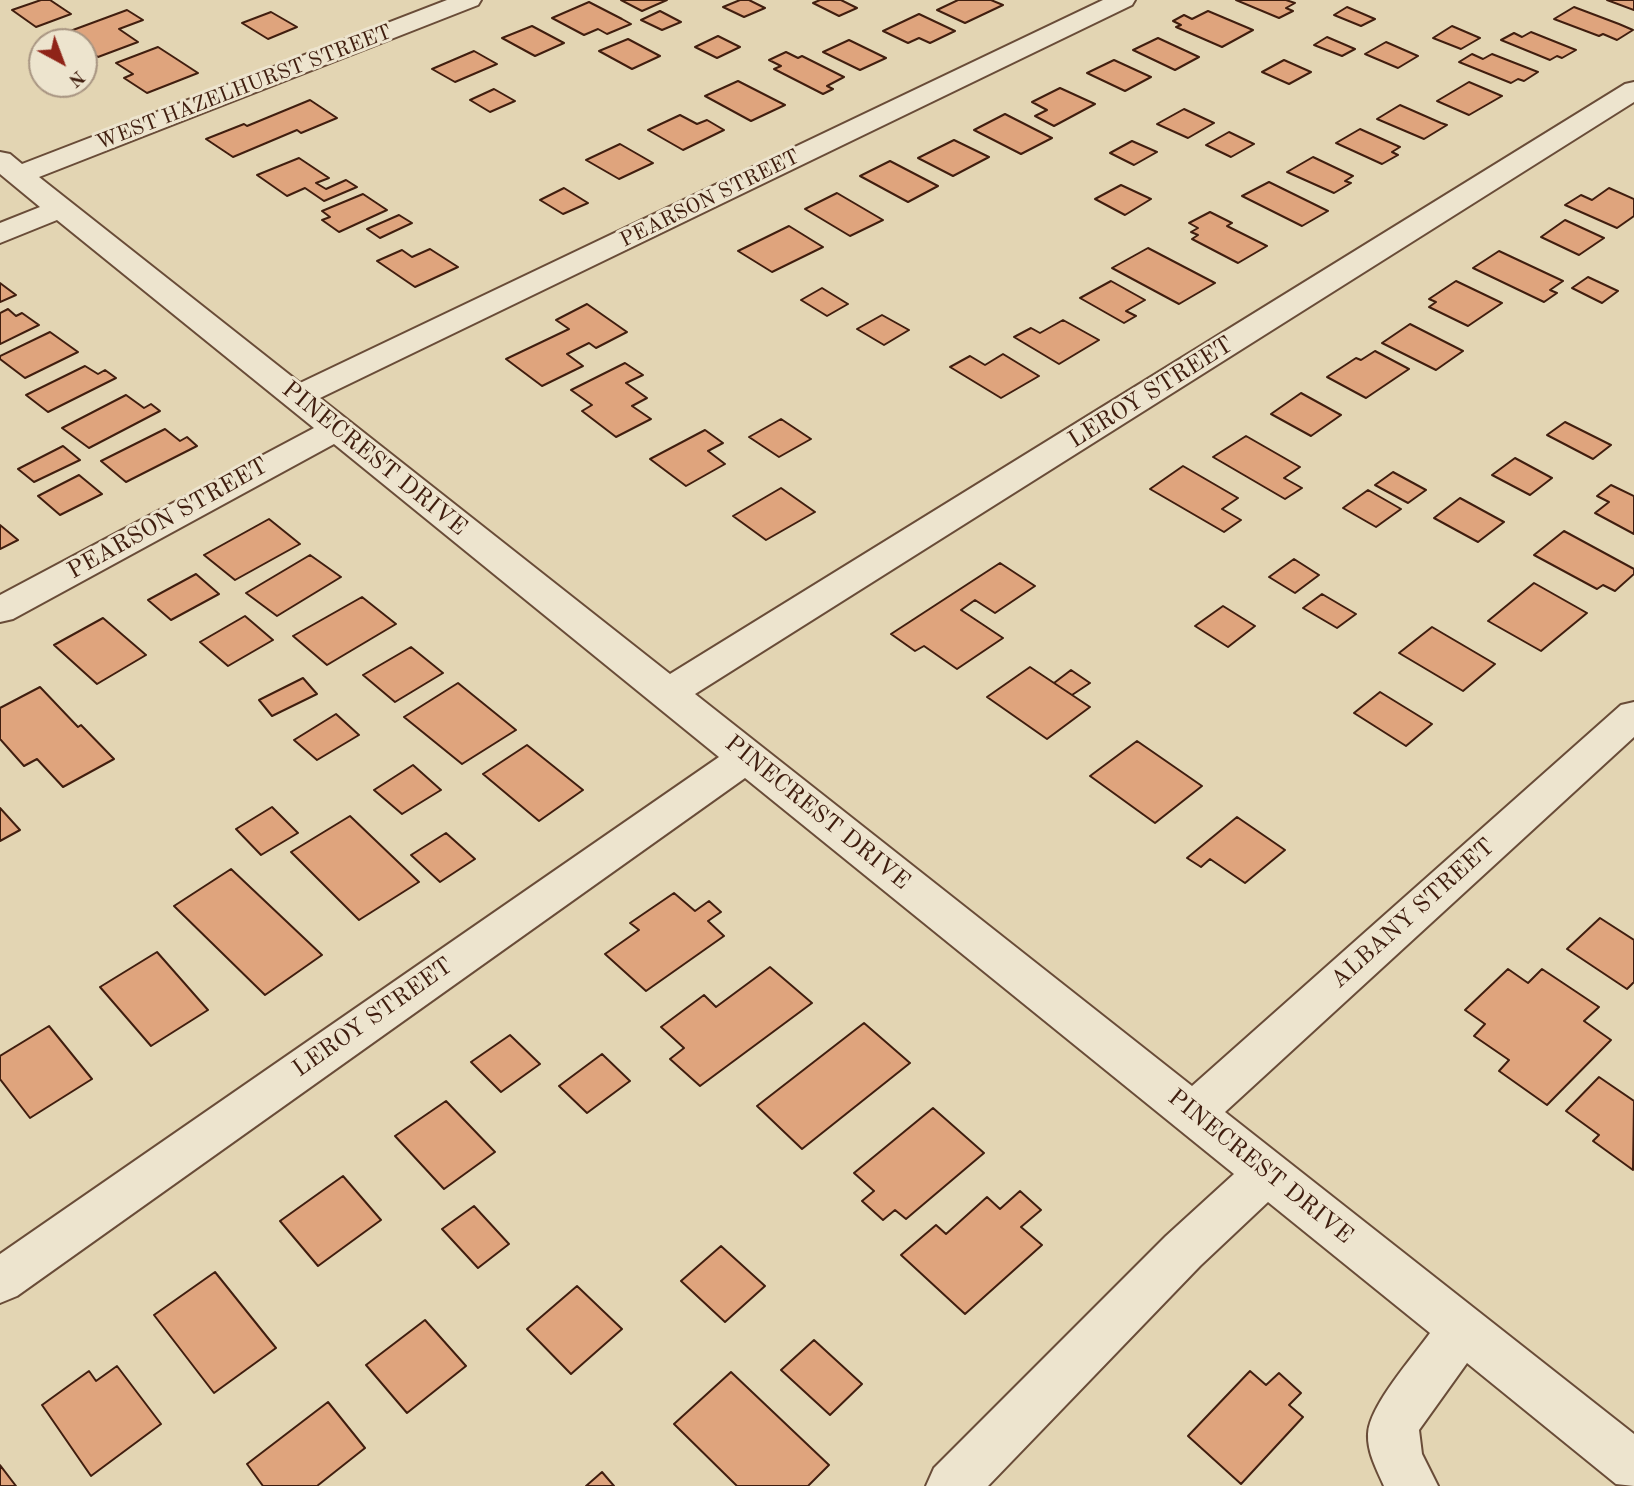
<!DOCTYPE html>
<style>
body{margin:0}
#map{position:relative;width:1634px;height:1486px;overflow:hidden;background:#e3d5b3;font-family:"Old Standard TT",serif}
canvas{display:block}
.north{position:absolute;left:28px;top:28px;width:70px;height:70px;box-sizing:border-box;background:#ede4ce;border:2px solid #a89582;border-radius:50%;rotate:139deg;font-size:19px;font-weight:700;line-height:28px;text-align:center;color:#401e0f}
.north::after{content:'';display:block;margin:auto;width:24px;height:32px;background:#8f2418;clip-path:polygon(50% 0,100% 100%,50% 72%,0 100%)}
</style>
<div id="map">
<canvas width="1634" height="1486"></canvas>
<div class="north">N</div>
</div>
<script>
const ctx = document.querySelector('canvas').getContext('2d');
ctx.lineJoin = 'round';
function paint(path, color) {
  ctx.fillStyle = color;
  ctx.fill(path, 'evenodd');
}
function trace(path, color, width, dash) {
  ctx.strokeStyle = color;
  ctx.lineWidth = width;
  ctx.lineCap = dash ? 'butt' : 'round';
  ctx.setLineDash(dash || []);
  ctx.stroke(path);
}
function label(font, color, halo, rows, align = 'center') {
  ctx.font = font + ' "Old Standard TT",serif';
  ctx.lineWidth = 6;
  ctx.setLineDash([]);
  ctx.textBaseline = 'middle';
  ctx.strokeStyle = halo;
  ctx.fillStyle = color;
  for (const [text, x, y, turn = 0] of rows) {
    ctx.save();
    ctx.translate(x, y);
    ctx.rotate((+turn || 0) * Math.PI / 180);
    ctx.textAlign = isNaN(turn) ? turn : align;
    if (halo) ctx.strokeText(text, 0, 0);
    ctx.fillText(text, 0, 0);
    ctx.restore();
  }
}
const building = new Path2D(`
 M41 0H50L71 14 36 27 12 10Z
 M621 0H667L642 11Z
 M740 0H749L765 8 744 17 723 7Z
 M820 0H841L857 8 839 16 813 3Z
 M958 0H991L1003 5 965 23 937 10Z
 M1236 0H1286L1295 3 1286 8 1293 11 1279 18Z
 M1607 0H1634V10Z
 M589 2 622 19 631 24 607 34 598 29 584 35 552 18Z
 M1347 7 1375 19 1361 26 1334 15Z
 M1574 7 1619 24 1633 30 1617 40 1603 34 1599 36 1554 19Z
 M127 10 143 20 119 29 138 42 98 57 84 47V42H62L54 37Z
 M660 11 681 22 662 30 641 20Z
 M1208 11 1253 30 1222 47 1176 27 1181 25 1173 21 1184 15 1192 19Z
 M271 12 297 27 268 39 242 23Z
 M919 14 955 31 930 43 919 38 908 43 883 31Z
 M532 26 564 43 535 56 502 38Z
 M1452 26 1480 38 1461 49 1433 38Z
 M1531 32 1576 50 1562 58 1557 56 1550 60 1501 40 1514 33 1522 37Z
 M718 36 740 47 717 58 695 47Z
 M1327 37 1355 49 1342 56 1314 45Z
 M1158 38 1199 57 1175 70 1133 50Z
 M628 39 660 56 632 69 599 51Z
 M849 40 886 58 860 70 823 52Z
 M1386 42 1418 56 1398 68 1365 54Z
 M158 47 175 58 198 73 147 93 124 78 133 74 116 63Z
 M474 51 497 64 455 82 432 69Z
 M786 52 798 58 802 56 844 77 827 86 833 89 823 94 774 69 781 66 769 60Z
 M1472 54 1483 59 1492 54 1538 72 1524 81 1518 79 1511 83 1459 62Z
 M1114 60 1151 77 1125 91 1087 73Z
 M1284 60 1311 72 1289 84 1262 72Z
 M738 81 785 105 751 121 705 96Z
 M1469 82 1502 96 1469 115 1437 101Z
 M1060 88 1095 104 1054 126 1035 116 1047 110 1032 102Z
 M494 89 515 101 490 112 470 100Z
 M310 100 337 118 301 133 297 130 233 157 206 139 244 124 247 126Z
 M1400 105 1441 123 1447 125 1424 139 1377 119Z
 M1184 109 1214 123 1188 138 1157 124Z
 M1005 114 1052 138 1021 154 974 130Z
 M680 115 697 124 707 120 724 130 683 150 648 130Z
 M1360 129 1400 147 1392 152 1398 155 1382 164 1336 143Z
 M1229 132 1254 144 1231 157 1206 145Z
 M954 140 989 157 953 176 918 158Z
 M1132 141 1157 152 1134 165 1110 153Z
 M620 144 653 163 619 179 586 160Z
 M1313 157 1353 176 1345 181 1351 183 1334 193 1287 172Z
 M299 158 329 178 316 183 326 189 346 180 357 187 324 201 305 188 287 196 257 175Z
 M890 161 938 186 908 202 860 176Z
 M1269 182 1328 211 1302 226 1242 196Z
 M1121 185 1151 199 1125 215 1095 199Z
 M564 188 588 203 563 214 540 200Z
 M1609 188 1634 199V216L1617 228 1565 205 1581 195 1592 200Z
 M837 193 883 220 850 236 805 209Z
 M363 194 387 210 339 232 322 220 330 217 322 211Z
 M1210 212 1232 223 1227 226 1267 246 1238 263 1192 239 1198 235 1191 232 1198 228 1189 223Z
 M399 215 412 223 380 238 367 229Z
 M1565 220 1604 238 1579 255 1541 237Z
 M789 226 823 247 772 272 738 251Z
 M1148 248 1215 283 1179 304 1112 268Z
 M430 249 458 267 415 287 377 261 402 250 412 257Z
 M1499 251 1563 281 1550 290 1557 293 1544 302 1473 268Z
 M1588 277 1618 291 1602 303 1572 288Z
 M1111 281 1145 300 1126 311 1136 316 1124 323 1080 298Z
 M1456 281 1502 303 1468 326 1429 307 1436 302 1429 299Z
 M0 283 16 295 0 302Z
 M822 288 848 304 827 316 801 300Z
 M587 304 627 332 596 348 589 343 567 354 583 366 542 386 506 359 569 329 556 320Z
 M8 309 16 316 22 313 39 325 0 344V313Z
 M882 315 909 330 884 345 857 329Z
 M1063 320 1099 340 1059 364 1014 337 1031 328 1040 333Z
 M1410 324 1463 351 1436 370 1382 343Z
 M50 332 78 352 25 378 0 359V356Z
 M1375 351 1409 369 1366 398 1327 377 1356 358 1361 360Z
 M1003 354 1039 376 1001 398 950 367 970 356 985 365Z
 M625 363 643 375 626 383 647 398 632 406 651 419 616 437 582 411 592 405 571 390Z
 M85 366 98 374 105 370 116 378 48 412 26 395Z
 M1301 393 1341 415 1311 436 1271 414Z
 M126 395 144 408 151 404 160 411 89 448 62 428Z
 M781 419 811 439 779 457 749 437Z
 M1565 422 1611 445 1593 459 1547 435Z
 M165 429 180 441 187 437 197 446 126 482 101 461Z
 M705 430 723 443 708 451 725 464 686 486 650 459Z
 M1246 436 1300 467 1284 478 1302 488 1285 499 1213 457Z
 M63 446 80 460 34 482 18 469Z
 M1515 458 1552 478 1530 495 1492 475Z
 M1183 466 1238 498 1222 509 1241 520 1224 532 1150 489Z
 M1393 472 1426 490 1408 503 1375 485Z
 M79 475 102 494 60 515 38 496Z
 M1611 485 1634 496V534L1595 513 1609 502 1597 496Z
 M781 488 815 512 766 540 733 516Z
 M1368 490 1401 509 1376 527 1343 508Z
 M1460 498 1504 522 1478 542 1434 518Z
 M269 519 300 544 235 580 204 555Z
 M0 525 18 540 0 549Z
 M1564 531 1634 569V574L1615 591 1603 585 1597 589 1534 555Z
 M310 555 341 577 277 616 246 593Z
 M1294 559 1319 575 1295 593 1269 577Z
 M1000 563 1035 586 995 613 975 600 961 610 1003 638 957 669 924 646 915 651 891 634Z
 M196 574 219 594 171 620 148 600Z
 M1534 583 1587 613 1541 651 1488 621Z
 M1322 594 1356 614 1337 628 1303 608Z
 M362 597 396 624 327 665 293 636Z
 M1223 606 1255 626 1228 647 1195 626Z
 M245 616 273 640 228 666 200 642Z
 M103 618 146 655 97 684 54 645Z
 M1432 627 1495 664 1463 691 1399 653Z
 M411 647 443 673 395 702 363 675Z
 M1030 667 1090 707 1047 739 987 697Z
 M1071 670 1090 683 1072 695 1054 683Z
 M303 678 317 694 272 716 259 700Z
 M458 683 516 730 462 764 404 717Z
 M40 687 78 727 81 725 114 759 63 787 37 759 24 766 0 739V708Z
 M1380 692 1432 724 1406 746 1354 713Z
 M336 714 359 735 317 760 294 740Z
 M1137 741 1202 786 1155 823 1090 776Z
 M527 745 583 790 539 821 483 774Z
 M413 765 441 790 402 814 374 790Z
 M272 807 298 833 261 855 236 829Z
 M0 808 20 830 0 841Z
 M350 816 419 882 359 920 291 852Z
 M1237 817 1285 850 1245 883 1210 859 1201 867 1187 858Z
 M446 833 475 859 440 882 411 855Z
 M231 869 322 955 265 995 174 906Z
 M674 893 695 911 709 901 721 912 708 921 724 936 646 991 605 954 639 930 630 923Z
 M1600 918 1634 940V982L1627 989 1567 949Z
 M157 952 208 1010 151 1046 100 987Z
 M770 967 812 1003 700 1086 670 1059 684 1048 661 1027 704 995 716 1007Z
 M1508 969 1528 983 1542 969 1599 1007 1584 1021 1611 1040 1547 1105 1499 1071 1509 1060 1474 1036 1485 1024 1465 1010Z
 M864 1023 910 1063 802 1149 757 1106Z
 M49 1026 92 1079 30 1118 0 1079V1056Z
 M510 1035 540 1064 501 1092 471 1062Z
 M602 1054 630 1081 587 1113 559 1086Z
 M1599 1077 1634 1101 1633 1170 1593 1141 1599 1135 1566 1111Z
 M446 1101 495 1152 444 1189 395 1136Z
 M933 1108 984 1153 906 1219 895 1210 883 1220 862 1201 874 1191 854 1173Z
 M343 1176 381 1220 318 1266 280 1221Z
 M1020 1191 1041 1210 1021 1227 1042 1245 965 1314 901 1255 936 1225 946 1234 987 1197 1000 1209Z
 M474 1206 509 1244 478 1268 442 1229Z
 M721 1246 765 1286 725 1322 681 1281Z
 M215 1272 276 1348 214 1393 154 1315Z
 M577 1286 622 1329 571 1374 527 1329Z
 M425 1320 466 1366 407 1413 366 1365Z
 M814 1340 862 1384 830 1415 781 1370Z
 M117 1366 161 1424 91 1476 42 1405 89 1371 96 1381Z
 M1250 1371 1266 1385 1279 1373 1301 1393 1289 1405 1303 1417 1241 1484 1188 1436Z
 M731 1372 829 1465 808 1486H737L674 1424Z
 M328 1402 365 1448 317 1486H263L247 1464Z
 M0 1465 16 1486H0Z
 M602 1472 614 1486H586Z`);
paint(building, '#dfa47d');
trace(building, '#401e0f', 2);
const minor = new Path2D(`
 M447 0H481L478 5 39 177 300 383 1103 0H1135L1132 5 320 398 670 674 1625 84 1634 82V102L695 694 1192 1086 1621 705 1634 702V737L1225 1112 1634 1434V1486L1616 1484 1467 1363 1419 1430 1422 1454 1438 1486H1384C1377 1470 1367 1452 1368 1434 1369 1406 1413 1357 1430 1333L1268 1202 1200 1266 988 1486H926L934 1468 1166 1236 1234 1174 745 778 17 1296 0 1303V1254L719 757 334 444 13 619 0 622V595L314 428 57 220 0 243V223L40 207 0 174V152L10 154 22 164Z`);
trace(minor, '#694c38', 4);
paint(minor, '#ede4ce');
label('21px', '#401e0f', '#ede4ce', [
 ["WEST HAZELHURST STREET",244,88,-21],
 ["PEARSON STREET",710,199,-26]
]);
label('24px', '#401e0f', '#ede4ce', [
 ["LEROY STREET",1151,393,-32],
 ["PINECREST DRIVE",374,459,39],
 ["PEARSON STREET",168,519,-29],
 ["PINECREST DRIVE",817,813,39],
 ["ALBANY STREET",1413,914,-42],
 ["LEROY STREET",373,1018,-35],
 ["PINECREST DRIVE",1260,1167,39]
]);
</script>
